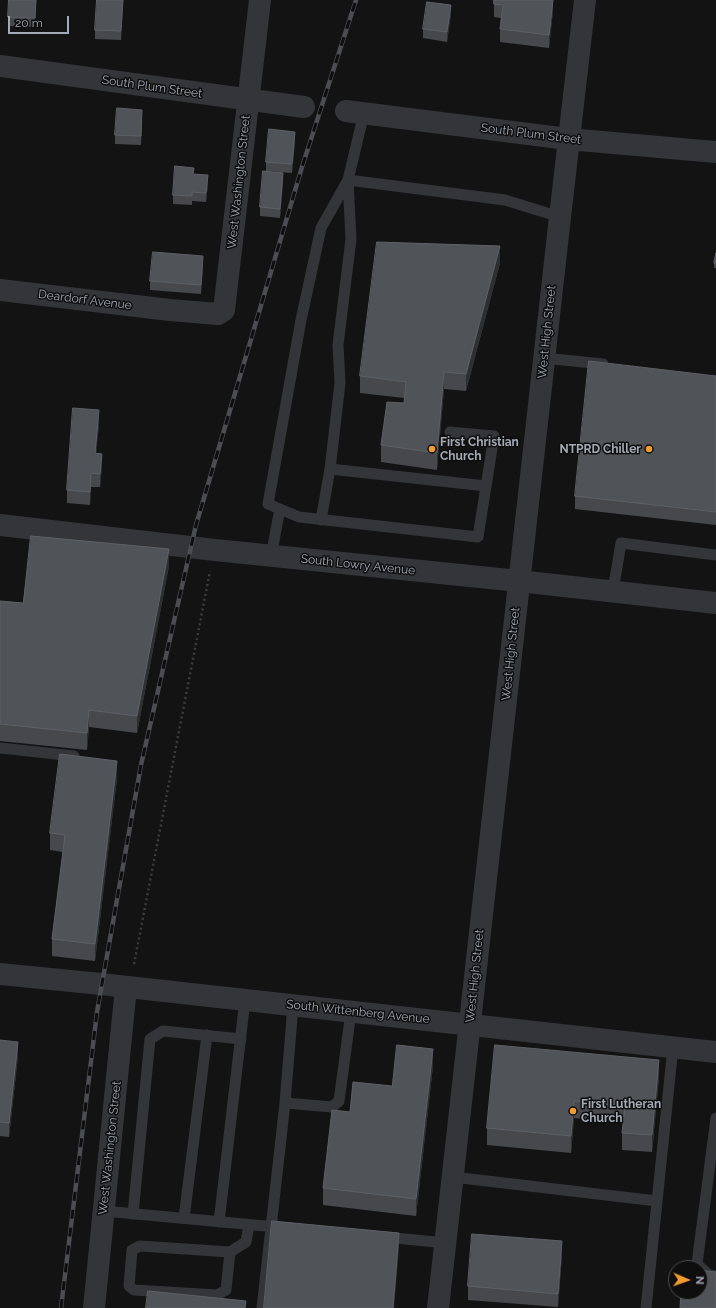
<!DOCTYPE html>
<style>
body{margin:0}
#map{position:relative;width:716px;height:1308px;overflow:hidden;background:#131314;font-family:Raleway,sans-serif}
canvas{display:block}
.north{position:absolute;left:668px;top:1260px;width:40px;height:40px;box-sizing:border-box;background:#0e0e0f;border:1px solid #4a4d51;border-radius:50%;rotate:92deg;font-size:11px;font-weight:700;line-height:16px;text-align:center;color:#a4abb5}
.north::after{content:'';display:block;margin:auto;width:14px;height:18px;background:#f29b2e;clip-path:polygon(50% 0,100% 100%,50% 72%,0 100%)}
.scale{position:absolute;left:8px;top:16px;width:61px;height:18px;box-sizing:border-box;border:2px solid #a4abb5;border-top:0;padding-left:5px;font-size:12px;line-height:14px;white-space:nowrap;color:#a4abb5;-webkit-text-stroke:3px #0e0e0f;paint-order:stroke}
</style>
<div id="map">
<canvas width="716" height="1308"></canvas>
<div class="north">N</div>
<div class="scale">20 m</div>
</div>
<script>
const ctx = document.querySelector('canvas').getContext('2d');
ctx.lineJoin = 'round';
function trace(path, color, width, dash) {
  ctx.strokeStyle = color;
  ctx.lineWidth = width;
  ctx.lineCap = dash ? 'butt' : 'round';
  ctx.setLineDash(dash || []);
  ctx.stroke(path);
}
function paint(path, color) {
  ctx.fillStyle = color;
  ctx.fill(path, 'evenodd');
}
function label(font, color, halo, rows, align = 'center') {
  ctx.font = font + ' Raleway,sans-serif';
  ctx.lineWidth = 3;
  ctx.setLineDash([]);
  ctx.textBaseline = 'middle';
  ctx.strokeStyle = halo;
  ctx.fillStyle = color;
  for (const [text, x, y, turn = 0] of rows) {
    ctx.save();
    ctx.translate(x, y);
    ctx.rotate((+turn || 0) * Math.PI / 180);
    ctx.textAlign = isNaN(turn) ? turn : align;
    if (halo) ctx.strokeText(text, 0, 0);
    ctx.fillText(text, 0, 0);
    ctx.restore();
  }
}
trace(new Path2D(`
 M134 964 210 571`), '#3a3c40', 2.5, [2, 3]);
trace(new Path2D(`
 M364 113 348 180 321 228 301 320 268 504 299 517 478 537 494 436 450 432
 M544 358 603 364
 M486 486 330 469 340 383 338 345 351 239 348 180 505 200 560 217
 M321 520 330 469
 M271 556 280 509
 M613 591 621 543 716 555
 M0 748 74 756
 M285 1103 332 1107 339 1101 351 1012
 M716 1118 697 1264 709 1275 716 1276
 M453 1177 657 1201
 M104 1211 287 1228
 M133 1214 150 1039 163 1031 241 1039
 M184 1218 207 1035
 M219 1222 245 1000
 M385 1237 446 1243
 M230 1252 226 1290 217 1295 134 1290 129 1286 132 1250 140 1246 230 1252 246 1242 249 1225
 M262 1308 285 1103 293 1005
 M646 1308 673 1047`), '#343539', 11);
trace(new Path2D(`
 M0 66 304 107
 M346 111 568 139 716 152
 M0 290 170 310 218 314 224 310 260 0
 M0 974 101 984 716 1052
 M94 1308 126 987`), '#343539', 22);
trace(new Path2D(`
 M0 525 215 550 519 581 716 603
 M438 1308 560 217 585 0`), '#343539', 22);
const rail = new Path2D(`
 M61 1308 97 1012 141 765 196 525 302 167 356 0`);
trace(rail, '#4b4d52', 4.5);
trace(rail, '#0e0e0f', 3, [9]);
paint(new Path2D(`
 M9 0H36L35 27 8 26Z
 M123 0 121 40 95 39V30Z
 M553 0V11L549 48 500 42V29L501 18 494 17V4Z
 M451 14 447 42 423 38V29Z
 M142 119 141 145 115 144V135Z
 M295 141 292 173 266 171V162Z
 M194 174 208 184 206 202 192 201V205L173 204V195Z
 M283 182 280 218 260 216V207Z
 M716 253V268H714V263Z
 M500 263 466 391 444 389 437 470 381 462V445L404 403V398L360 393V376Z
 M203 265 201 294 150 290V281Z
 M716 376V525L575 509V496Z
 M99 424 96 453 102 467 100 487H91L90 505 67 503V490Z
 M169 566 137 733 89 727 87 750 0 741V601L23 603Z
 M117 778 95 961 52 956V939L63 852 50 850V833Z
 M0 1040 18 1056 9 1137 0 1136Z
 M495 1045 659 1077 652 1152 622 1150V1133L623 1123 574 1118 571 1153 487 1145V1128Z
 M433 1066 416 1216 323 1205V1188L350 1112 392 1086Z
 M562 1255 558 1307 468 1300V1286Z`), '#46484c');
paint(new Path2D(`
 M123 0V2L121 40V31Z
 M553 0V11L549 48V35Z
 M451 5V14L447 42V32Z
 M142 110V119L141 145V136Z
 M295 132V141L292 173V164Z
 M283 173V182L280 218V209Z
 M208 175V184L206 202V193Z
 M500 246V263L466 391V374Z
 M203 256V265L201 294V285Z
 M444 372V389L437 470V453Z
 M99 410V424L95 466V453Z
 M102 454V467L100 487V474Z
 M91 473V487L90 505V492Z
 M169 549V566L137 733V716Z
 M89 710V727L87 750V733Z
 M117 761V778L95 961V944Z
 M18 1042V1056L9 1137V1123Z
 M433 1049V1066L416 1216V1199Z
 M659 1060V1077L652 1152V1135Z
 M574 1101V1118L571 1153V1136Z
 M399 1233V1250L394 1308H393Z
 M562 1241V1255L558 1307V1294Z`), '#2d2f31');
const building = new Path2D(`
 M9 0H36L35 18 8 17Z
 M97 0H123L121 31 95 30Z
 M494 0H553L549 35 500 29 503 5 494 4Z
 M427 2 451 5 447 32 423 29Z
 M117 108 142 110 141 136 115 135Z
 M269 129 295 132 292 164 266 162Z
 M175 166 194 168 193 174 208 175 206 193 192 192V196L173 195Z
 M263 171 283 173 280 209 260 207Z
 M377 242 500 246 466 374 444 372 437 453 381 445 387 402 404 403 406 382 360 376Z
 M153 252 203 256 201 285 150 281Z
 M716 253V264L714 263Z
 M589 361 716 376V512L575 496Z
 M73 408 99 410 95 453 102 454 100 474 91 473 90 492 67 490Z
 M31 536 169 549 137 716 89 710 87 733 0 724V601L23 603Z
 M60 754 117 761 95 944 52 939 65 835 50 833Z
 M0 1040 18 1042 9 1123 0 1122Z
 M397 1045 433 1049 416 1199 323 1188 332 1110 350 1112 353 1082 392 1086Z
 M495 1045 659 1060 652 1135 622 1133 625 1106 574 1101 571 1136 487 1128Z
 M272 1221 399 1233 393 1308H264Z
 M472 1234 562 1241 558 1294 468 1286Z
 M700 1270 716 1272V1308H680L681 1292H700Z
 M148 1291 246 1301 245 1308H146Z`);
paint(building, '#505357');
trace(building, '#5d6166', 1);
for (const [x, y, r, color] of [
 [432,449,4,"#f29b2e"],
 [649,449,4,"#f29b2e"],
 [573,1111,4,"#f29b2e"]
]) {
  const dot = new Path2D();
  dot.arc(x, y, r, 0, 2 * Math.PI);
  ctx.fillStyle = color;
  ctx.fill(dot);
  trace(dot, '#0e0e0f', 1.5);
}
label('12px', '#a4abb5', '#0e0e0f', [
 ["South Plum Street",152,87,8],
 ["South Plum Street",531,134,7],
 ["West Washington Street",239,182,-84],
 ["Deardorf Avenue",85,300,7],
 ["West High Street",547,332,-84],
 ["South Lowry Avenue",358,565,6],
 ["West High Street",511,654,-84],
 ["West High Street",475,976,-84],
 ["South Wittenberg Avenue",358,1012,6],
 ["West Washington Street",110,1148,-84]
]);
label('bold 12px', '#a4abb5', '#0e0e0f', [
 ["First Christian",440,442],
 ["Church",440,456],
 ["NTPRD Chiller",641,449,"right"],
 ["First Lutheran",581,1104],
 ["Church",581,1118]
], 'left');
</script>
